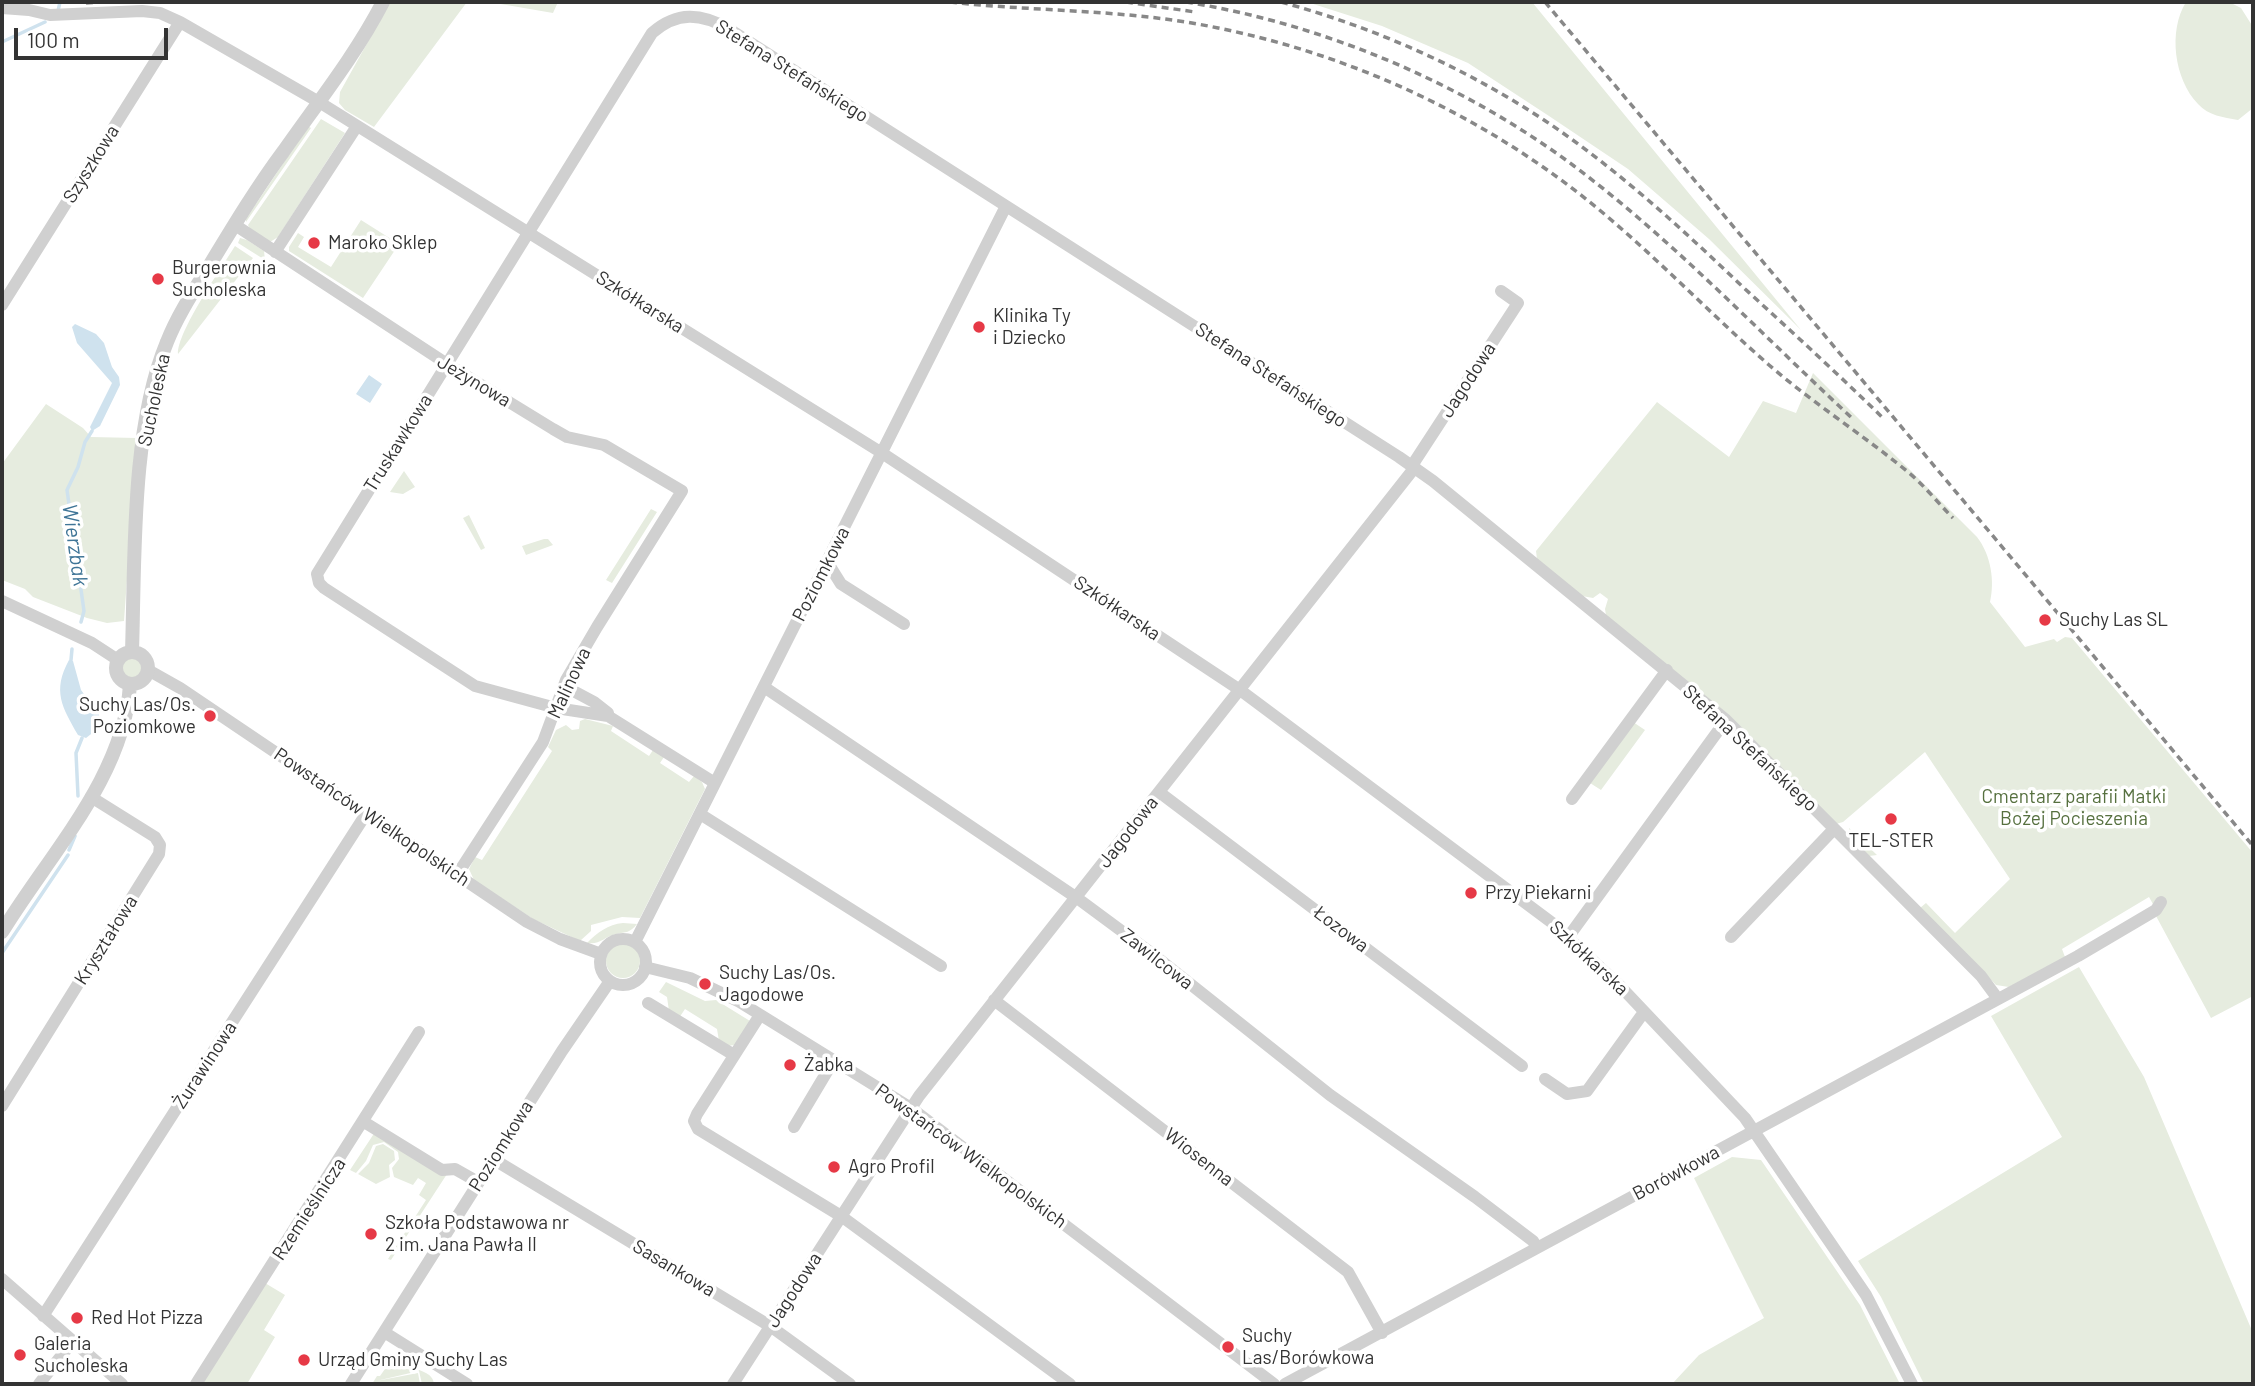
<!DOCTYPE html>
<meta charset="utf-8">
<style>
body{margin:0}
#map{position:relative;width:2255px;height:1386px;overflow:hidden;background:#fff;font-family:Barlow,sans-serif}
canvas{display:block}
.frame{position:absolute;inset:0;border:4px solid #333;pointer-events:none}
.scale{position:absolute;left:14px;top:28px;width:154px;height:32px;box-sizing:border-box;border:4px solid #333;border-top:0;padding-left:9px;font-size:21px;line-height:24px;white-space:nowrap;color:#333;-webkit-text-stroke:5px #fff;paint-order:stroke}
</style>
<div id="map">
<canvas width="2255" height="1386"></canvas>
<div class="frame"></div>
<div class="scale">100 m</div>
</div>
<script>
const ctx = document.querySelector('canvas').getContext('2d');
ctx.lineJoin = 'round';
function paint(path, color) {
  ctx.fillStyle = color;
  ctx.fill(path, 'evenodd');
}
function trace(path, color, width, dash) {
  ctx.strokeStyle = color;
  ctx.lineWidth = width;
  ctx.lineCap = dash ? 'butt' : 'round';
  ctx.setLineDash(dash || []);
  ctx.stroke(path);
}
function label(font, color, halo, rows, align = 'center') {
  ctx.font = font + ' Barlow,sans-serif';
  ctx.lineWidth = 7;
  ctx.setLineDash([]);
  ctx.textBaseline = 'middle';
  ctx.strokeStyle = halo;
  ctx.fillStyle = color;
  for (const [text, x, y, turn = 0] of rows) {
    ctx.save();
    ctx.translate(x, y);
    ctx.rotate((+turn || 0) * Math.PI / 180);
    ctx.textAlign = isNaN(turn) ? turn : align;
    if (halo) ctx.strokeText(text, 0, 0);
    ctx.fillText(text, 0, 0);
    ctx.restore();
  }
}
paint(new Path2D(`
 M390 2H467L374 127 345 110 339 103 340 92Z
 M489 2H558L553 13Z
 M1307 2H1532L1801 330 1709 239 1628 169 1549 116 1468 63 1382 26Z
 M2186 2H2229L2241 8 2253 27V108L2238 120C2223 117 2209 116 2198 104 2174 79 2168 31 2186 2Z
 M321 119 345 133 278 237 270 242 251 231 248 225Z
 M308 126 311 128 246 222V219Z
 M361 220 399 244 363 298 289 251V247L298 233 304 237 298 247 331 267Z
 M240 238 247 240 264 251 265 260 238 243Z
 M235 246 253 258 178 354C177 332 222 267 235 246Z
 M1813 373 1977 537C1991 555 1995 581 1990 602L2025 647 2054 639 2057 642 2065 637 2072 638 2253 853V996L2211 1018 2156 916 2158 913 2149 897 2062 949 2065 957 2009 987 1996 985 1920 908 1926 903 1955 933 2010 879 1925 752 1843 822 1836 824 1606 615 1605 609 1608 599 1600 593 1593 598 1582 596 1537 559 1536 551 1657 402 1729 457 1763 401 1796 413Z
 M46 404 83 428 91 437 137 438 124 621 107 623 87 618 33 597 25 589 2 580V464Z
 M404 471 415 487 403 494 390 492Z
 M651 509 657 512 612 583 606 580Z
 M469 515 485 548 481 550 463 518Z
 M544 539H548L553 545 526 555 522 546Z
 M119 669a12 12 0 1 1 24 0a12 12 0 1 1-24 0Z
 M585 719 613 726 611 731 649 756 653 750 664 757 660 763 689 782 694 776 702 782 705 789 640 918 622 917 591 925V931L580 941 533 919 474 880 469 869 475 857 482 860 552 751 548 747 556 730 566 725 572 730 579 729 580 721Z
 M1633 722 1645 730 1601 790 1590 783Z
 M1849 828 1877 855 1869 856 1849 835Z
 M623 923 637 924C630 933 626 932 616 934 604 937 600 945 587 943 597 933 608 924 623 923Z
 M606 961a17 17 0 1 1 34 0a17 17 0 1 1-34 0Z
 M2079 967 2144 1077 2253 1333V1384H1924L1881 1297 1858 1261 2062 1137 1991 1016Z
 M666 982 705 1001 716 1000 750 1021 735 1045 726 1046 719 1041 717 1029 685 1009 679 1018 669 1011 667 997 659 992Z
 M375 1132 447 1174 391 1260 388 1259 426 1200 419 1195 426 1183 418 1178 413 1185 394 1177 392 1168 399 1159 398 1152 384 1142 373 1145 366 1161 356 1173 350 1170Z
 M383 1144 394 1151 395 1160 389 1165 390 1177 376 1184 358 1174 369 1163 376 1146Z
 M1732 1157 1761 1160 1860 1305 1900 1384H1672L1699 1355 1764 1318 1694 1178Z
 M265 1283 285 1295 264 1330 275 1337 247 1384H199Z
 M398 1357C406 1359 406 1363 413 1367 422 1372 433 1373 434 1384H422L419 1371 376 1381 418 1373 420 1384H377L376 1382 372 1384 377 1376H380L392 1359Z`), '#e6ecdf');
paint(new Path2D(`
 M75 324 96 334 104 343 112 367 119 377 120 385 100 426 92 431 90 427 112 383 77 343 72 327Z
 M369 375 382 384 370 403 356 394Z
 M69 660 73 661 81 690 99 714 100 727 86 738 78 735C62 707 52 691 69 660Z`), '#cfe2ee');
trace(new Path2D(`
 M58 11 60 2
 M2 42 45 22
 M81 622 84 611 67 490 78 467 85 442 92 431
 M71 660 72 649
 M78 796 76 753 82 738
 M69 850 75 836
 M2 953 68 855`), '#cfe2ee', 3.5);
trace(new Path2D(`
 M2 8 29 10 50 15 142 11 160 13 180 22 319 102 882 453 1240 690 1551 922 1621 987 1745 1118 1866 1295 1912 1384
 M235 225 447 364 553 429 567 437 604 445 682 491 597 627 566 680 543 742 457 875
 M275 252 357 126
 M2 305 180 22
 M826 565 831 568 841 584 904 624
 M2 601 92 643 118 660
 M148 670 180 688 527 922 560 939 601 954
 M564 686 594 702 608 713
 M764 687 1077 898 1150 952 1330 1095 1475 1197 1533 1241 1537 1248
 M715 783 608 716 556 708 475 686 324 588 319 583 317 574 652 33C677 11 701 13 729 29L1399 457 1433 481 1726 720 1981 976 1998 999
 M1159 792 1522 1066
 M1572 799 1667 670
 M700 814 941 966
 M1569 936 1726 720
 M1731 937 1834 829
 M600 962a23 23 0 1 1 46 0a23 23 0 1 1-46 0Z
 M635 942 1006 206
 M645 967 690 978 738 1001 911 1108 1274 1384
 M994 1000 1348 1272 1382 1333
 M648 1003 734 1055
 M760 1015 697 1114 694 1121 698 1129 841 1216 1070 1384
 M1545 1079 1567 1094 1587 1091 1644 1012
 M2 1106 159 854 160 845 155 837 91 797
 M364 1122 442 1170 455 1169 478 1182
 M794 1127 834 1060
 M493 1159 770 1326 850 1384
 M2 1279 122 1384
 M43 1316 366 814
 M384 1332 467 1384
 M39 1384 73 1341
 M196 1384 419 1032
 M351 1384 562 1051 610 981
 M733 1384 919 1096 1412 471 1415 461 1518 303 1501 291
 M1285 1384 2078 956 2156 910 2161 902`), '#d0d0d0', 12);
trace(new Path2D(`
 M116 668a16 16 0 1 1 32 0a16 16 0 1 1-32 0Z
 M132 652C135 558 131 428 167 342 178 314 195 289 211 263 234 225 257 187 283 152 318 102 355 56 383 2
 M2 932C48 856 125 776 130 684`), '#d0d0d0', 14);
trace(new Path2D(`
 M950 2C1039 12 1129 9 1218 28 1361 57 1498 123 1609 218 1664 265 1714 317 1769 365 1813 403 1863 435 1908 472 1924 485 1938 503 1953 518
 M1126 2 1195 12
 M1186 2C1323 24 1463 83 1574 166 1674 241 1761 334 1853 419
 M1281 2C1373 27 1461 66 1541 118 1615 167 1680 227 1744 288 1791 331 1838 374 1883 418
 M1545 2 2253 846
 M86 3 99 2`), '#888', 3.5, [7, 5]);
for (const [x, y, r, color] of [
 [314,243,7,"#e63946"],
 [158,279,7,"#e63946"],
 [979,327,7,"#e63946"],
 [2045,620,7,"#e63946"],
 [210,716,7,"#e63946"],
 [1891,819,7,"#e63946"],
 [1471,893,7,"#e63946"],
 [705,984,7,"#e63946"],
 [790,1065,7,"#e63946"],
 [834,1167,7,"#e63946"],
 [371,1234,7,"#e63946"],
 [77,1318,7,"#e63946"],
 [1228,1347,7,"#e63946"],
 [20,1355,7,"#e63946"],
 [304,1360,7,"#e63946"]
]) {
  const dot = new Path2D();
  dot.arc(x, y, r, 0, 2 * Math.PI);
  ctx.fillStyle = color;
  ctx.fill(dot);
  trace(dot, '#fff', 2.5);
}
label('19px', '#333', '#fff', [
 ["Stefana Stefańskiego",792,71,32],
 ["Szyszkowa",91,164,-58],
 ["Szkółkarska",640,302,32],
 ["Stefana Stefańskiego",1271,375,33],
 ["Jagodowa",1468,380,-57],
 ["Jeżynowa",474,381,31],
 ["Sucholeska",154,400,-78],
 ["Truskawkowa",398,443,-58],
 ["Poziomkowa",821,574,-63],
 ["Szkółkarska",1117,608,34],
 ["Malinowa",569,683,-65],
 ["Stefana Stefańskiego",1750,748,43],
 ["Powstańców Wielkopolskich",372,817,34],
 ["Jagodowa",1128,832,-52],
 ["Łozowa",1341,929,37],
 ["Kryształowa",106,940,-58],
 ["Szkółkarska",1589,958,43],
 ["Zawilcowa",1157,959,38],
 ["Żurawinowa",205,1065,-57],
 ["Poziomkowa",501,1146,-58],
 ["Powstańców Wielkopolskich",971,1156,36],
 ["Wiosenna",1199,1157,38],
 ["Borówkowa",1676,1173,-28],
 ["Rzemieślnicza",309,1209,-57],
 ["Sasankowa",674,1268,31],
 ["Jagodowa",794,1290,-57]
]);
label('19px', '#333', '#fff', [
 ["Maroko Sklep",328,243],
 ["Burgerownia",172,268],
 ["Sucholeska",172,290],
 ["Klinika Ty",993,316],
 ["i Dziecko",993,338],
 ["Suchy Las SL",2059,620],
 ["Suchy Las/Os.",196,705,"right"],
 ["Poziomkowe",196,727,"right"],
 ["TEL-STER",1891,841,"center"],
 ["Przy Piekarni",1485,893],
 ["Suchy Las/Os.",719,973],
 ["Jagodowe",719,995],
 ["Żabka",804,1065],
 ["Agro Profil",848,1167],
 ["Szkoła Podstawowa nr",385,1223],
 ["2 im. Jana Pawła II",385,1245],
 ["Red Hot Pizza",91,1318],
 ["Suchy",1242,1336],
 ["Las/Borówkowa",1242,1358],
 ["Galeria",34,1344],
 ["Sucholeska",34,1366],
 ["Urząd Gminy Suchy Las",318,1360]
], 'left');
label('19px', '#56703f', '#fff', [
 ["Cmentarz parafii Matki",2074,797],
 ["Bożej Pocieszenia",2074,819]
]);
label('italic 21px', '#3f7597', '#fff', [
 ["Wierzbak",75,545,82]
]);
</script>
